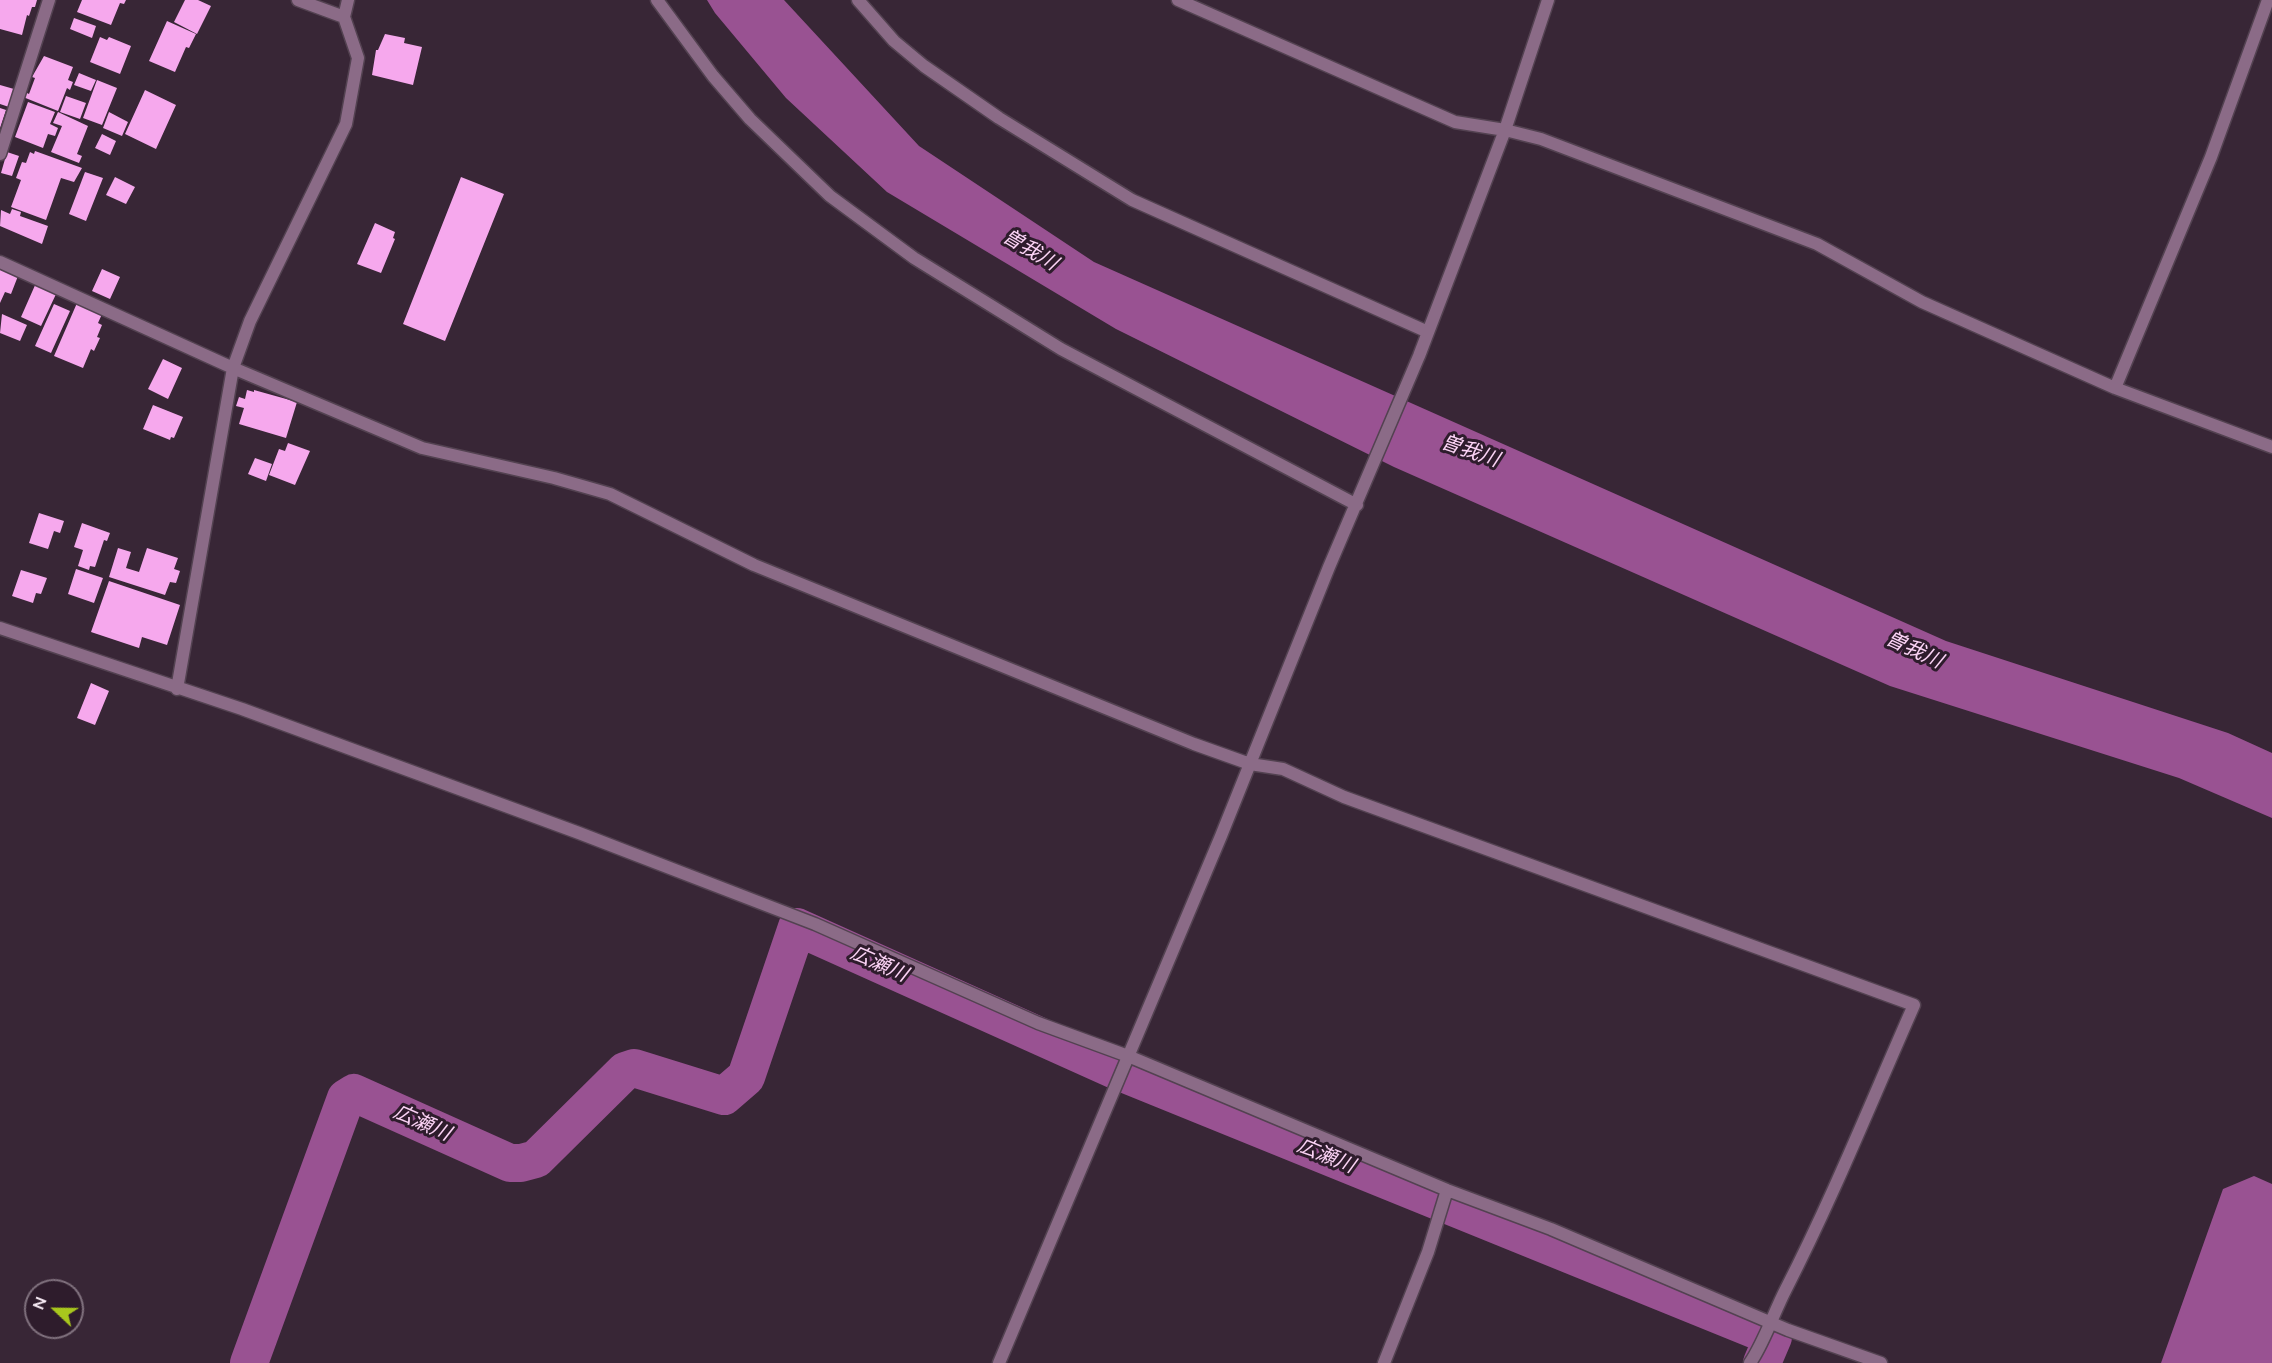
<!DOCTYPE html>
<meta charset="utf-8">
<style>
body{margin:0}
#map{position:relative;width:2272px;height:1363px;overflow:hidden;background:#382636;font-family:Mulish,sans-serif}
canvas{display:block}
.north{position:absolute;left:24px;top:1279px;width:60px;height:60px;box-sizing:border-box;background:#2e1c2c;border:2px solid #80717e;border-radius:50%;rotate:292deg;font-size:16px;font-weight:700;line-height:24px;text-align:center;color:#fcf0fa}
.north::after{content:'';display:block;margin:auto;width:21px;height:27px;background:#a8c71d;clip-path:polygon(50% 0,100% 100%,50% 72%,0 100%)}
</style>
<div id="map">
<canvas width="2272" height="1363"></canvas>
<div class="north">N</div>
</div>
<script>
const ctx = document.querySelector('canvas').getContext('2d');
ctx.lineJoin = 'round';
function paint(path, color) {
  ctx.fillStyle = color;
  ctx.fill(path, 'evenodd');
}
function trace(path, color, width, dash) {
  ctx.strokeStyle = color;
  ctx.lineWidth = width;
  ctx.lineCap = dash ? 'butt' : 'round';
  ctx.setLineDash(dash || []);
  ctx.stroke(path);
}
function label(font, color, halo, rows, align = 'center') {
  ctx.font = font + ' Mulish,"Noto Sans JP",sans-serif';
  ctx.lineWidth = 6;
  ctx.setLineDash([]);
  ctx.textBaseline = 'middle';
  ctx.strokeStyle = halo;
  ctx.fillStyle = color;
  for (const [text, x, y, turn = 0] of rows) {
    ctx.save();
    ctx.translate(x, y);
    ctx.rotate((+turn || 0) * Math.PI / 180);
    ctx.textAlign = isNaN(turn) ? turn : align;
    if (halo) ctx.strokeText(text, 0, 0);
    ctx.fillText(text, 0, 0);
    ctx.restore();
  }
}
paint(new Path2D(`
 M707 0H784L919 146 1094 262 1946 641 2228 733 2272 753V818L2179 778 1890 686 1394 467 1116 329 887 192 786 98 715 13Z
 M2254 1176 2272 1184V1363H2161L2223 1189Z`), '#995292');
trace(new Path2D(`
 M249 1363 346 1098 354 1093 510 1163H521L536 1159 625 1071 634 1068 724 1096 746 1077 797 927 1115 1070 1773 1337 1762 1363`), '#995292', 38);
paint(new Path2D(`
 M0 0H37L35 7H32L29 16 27 15 22 35 0 29Z
 M82 0H126L124 4 120 3 111 25 77 12Z
 M185 0H198L211 6 197 34 174 22Z
 M74 18 96 26 92 38 70 29Z
 M167 21 196 34 189 48 186 47 175 72 149 61Z
 M385 34 405 38 404 43 422 47 413 85 372 75 376 50H378Z
 M100 37 107 40 109 37 131 46 120 74 90 62Z
 M44 56 73 67 68 80 73 82 70 90 67 88 58 111 23 97 25 92 29 94 35 78 32 77Z
 M79 73 96 80 91 91 74 85Z
 M97 80 117 88 102 125 83 118Z
 M0 85 14 89 9 107 0 104Z
 M145 90 176 105 156 149 125 134Z
 M66 96 86 103 80 119 60 112Z
 M28 102 55 112 50 124 58 128 55 136 48 134 43 148 15 137Z
 M0 108 6 110 0 128Z
 M58 112 88 126 77 154 82 156 79 163 51 152 62 126 53 123Z
 M109 112 128 122 122 136 103 128Z
 M102 134 116 141 110 155 95 148Z
 M35 151 82 168 74 182 61 178 46 220 11 207 21 180 16 178 22 162 26 163 30 152 34 154Z
 M7 152 19 156 12 176 1 173Z
 M85 172 103 178 86 221 69 214Z
 M115 177 135 187 126 204 106 195Z
 M461 177 504 194 445 341 403 324Z
 M12 209 21 212 20 216 48 226 42 244 0 226 1 210 10 214Z
 M375 223 395 232 393 238 395 239 381 273 357 264Z
 M0 269 18 276 11 294 5 292 0 303Z
 M102 269 120 277 110 299 92 291Z
 M36 283 57 292 41 326 21 317Z
 M77 303 102 314 98 323 102 325 97 337 100 338 94 351 91 349 83 368 54 356Z
 M54 304 70 311 51 353 35 346Z
 M2 314 27 325 20 341 0 333Z
 M163 359 182 368 168 399 148 389Z
 M247 390 254 392V390L297 402 286 438 239 424 244 408 236 406 239 397 245 399Z
 M153 405 183 417 174 438 171 437 170 440 143 429Z
 M288 443 310 451 295 485 269 475 279 449 285 451Z
 M255 458 272 464 266 481 248 474Z
 M39 513 64 521 60 533 54 531 48 549 29 543Z
 M82 523 110 533 107 541 104 540 95 567 90 566 89 570 78 566 83 550 74 547Z
 M118 548 131 552 126 568 139 572 147 548 178 558 174 569 180 571 176 583 170 582 165 595 109 577Z
 M76 569 103 578 94 603 68 594Z
 M21 570 47 578 41 594 36 593 33 603 12 596Z
 M109 581 180 605 167 645 142 637 139 648 91 632Z
 M91 683 109 691 95 725 77 718Z`), '#f6a8ed');
const minor = new Path2D(`
 M298 0 344 17
 M657 0 713 76 750 119 830 196 914 258 1061 349 1357 505
 M858 0 894 41 924 66 999 118 1132 200 1428 332
 M1178 0 1455 122 1505 130 1541 139 1817 244 1922 302 2115 388 2272 447
 M0 154 49 0
 M0 262 233 368 422 448 554 478 610 494 754 565 1194 744 1250 764 1283 769 1344 797 1914 1005C1872 1100 1833 1197 1786 1289 1774 1312 1764 1343 1750 1363
 M2115 388 2211 157 2268 0
 M0 628 242 709 579 833 815 924 1038 1023 1128 1056 1447 1190 1551 1229 1788 1330 1881 1363
 M177 689 233 368 250 321 346 124 358 58 344 17 348 0
 M999 1363 1221 836 1329 567 1419 356 1505 130 1548 0
 M1384 1363 1428 1252 1447 1190`);
trace(minor, '#534251', 15);
trace(minor, '#8b6b87', 12);
label('italic 20px', '#fbd3f5', '#2e1c2c', [
 ["曽我川",1030,250,31],
 ["曽我川",1470,451,19],
 ["曽我川",1914,650,25],
 ["広瀬川",879,964,24],
 ["広瀬川",422,1123,24],
 ["広瀬川",1326,1156,22]
]);
</script>
